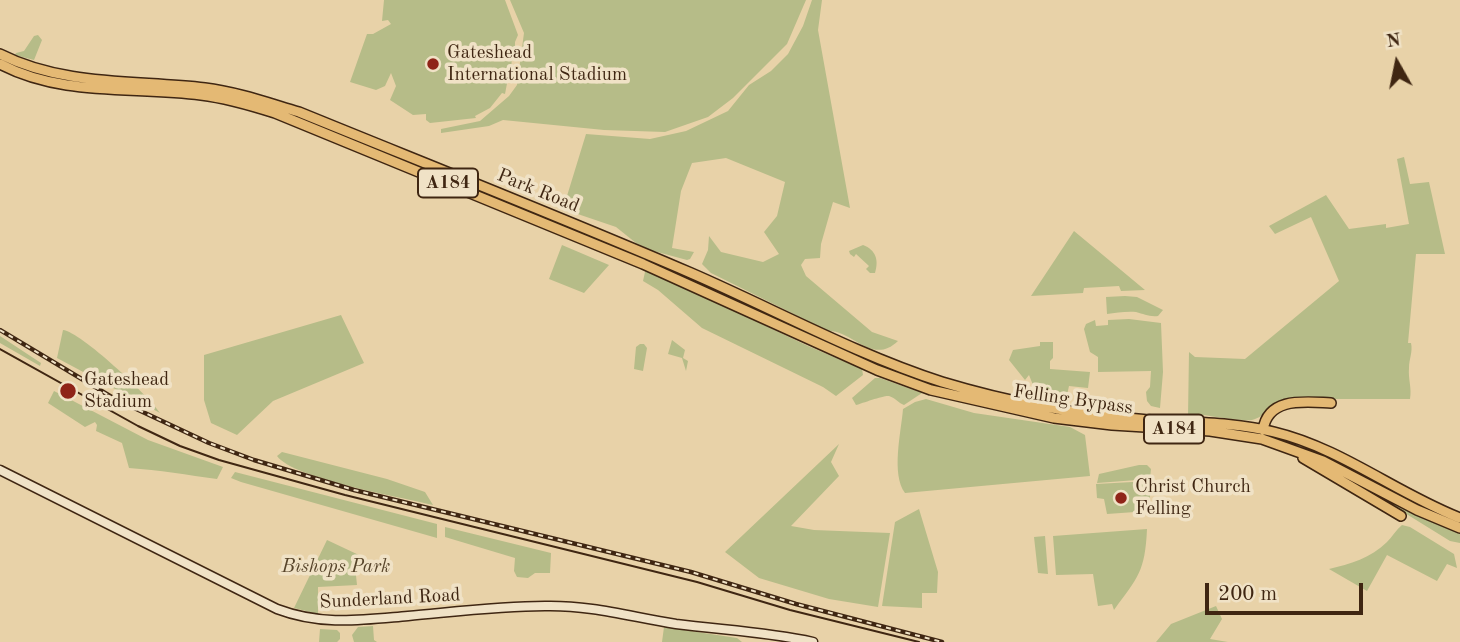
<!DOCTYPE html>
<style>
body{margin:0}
#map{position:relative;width:1460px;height:642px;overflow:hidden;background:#e8d2a8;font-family:"Old Standard TT",serif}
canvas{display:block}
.north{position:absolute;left:1362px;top:28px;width:70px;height:70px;-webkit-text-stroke:5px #f0e2c6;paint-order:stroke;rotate:351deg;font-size:19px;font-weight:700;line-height:28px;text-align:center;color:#3f2612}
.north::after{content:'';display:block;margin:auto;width:24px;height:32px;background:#3f2612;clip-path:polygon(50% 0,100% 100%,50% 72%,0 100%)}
.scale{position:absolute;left:1205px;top:583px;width:158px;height:32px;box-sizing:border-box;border:4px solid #3f2612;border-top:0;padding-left:9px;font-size:21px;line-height:24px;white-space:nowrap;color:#3f2612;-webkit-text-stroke:5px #f0e2c6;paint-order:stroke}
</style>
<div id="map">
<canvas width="1460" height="642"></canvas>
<div class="north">N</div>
<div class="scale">200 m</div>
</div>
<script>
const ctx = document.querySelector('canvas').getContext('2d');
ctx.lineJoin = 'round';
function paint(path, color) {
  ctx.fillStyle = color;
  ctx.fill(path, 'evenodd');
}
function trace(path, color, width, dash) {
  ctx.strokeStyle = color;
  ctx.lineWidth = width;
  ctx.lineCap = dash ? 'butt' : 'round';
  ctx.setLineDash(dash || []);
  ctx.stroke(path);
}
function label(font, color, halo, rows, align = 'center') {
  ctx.font = font + ' "Old Standard TT",serif';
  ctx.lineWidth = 7;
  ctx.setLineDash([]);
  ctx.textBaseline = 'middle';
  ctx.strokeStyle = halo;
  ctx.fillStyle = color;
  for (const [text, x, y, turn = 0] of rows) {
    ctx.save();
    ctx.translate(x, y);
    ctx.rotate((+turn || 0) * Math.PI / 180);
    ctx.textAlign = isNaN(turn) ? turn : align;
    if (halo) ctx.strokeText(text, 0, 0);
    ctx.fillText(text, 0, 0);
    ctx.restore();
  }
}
paint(new Path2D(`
 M384 0H505L518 35 515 42V54H512L511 73H509L505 94 502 93 490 108 475 116 476 118 430 123 426 120V114L413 115 390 100 396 86 391 73 385 86 376 90 350 82 367 34H373L391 24 388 20 382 21Z
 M510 0H806L787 44 733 98 708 117 665 132 604 130 503 120 489 126 441 133V129L480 121 509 96 517 85 524 33Z
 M812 0H822L818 30 850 208 833 202 821 244 820 258 805 259 801 265 806 276 872 332 898 341C872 366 853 330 828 331L711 273 702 264 708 250 709 236 721 252 763 262 779 254 764 232 777 216 785 182 726 158 692 163 681 191 672 248 694 252 690 259 687 260 650 250 636 243 616 227 563 209 586 134 650 139 686 131 728 111 749 85 771 71 788 54 803 26Z
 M38 35 42 40 34 60 15 55 16 53 24 51 34 36Z
 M1404 157 1410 184 1429 182 1445 254H1416L1408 343H1411C1413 352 1409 359 1409 368 1408 379 1412 388 1410 399H1286C1272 402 1266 417 1252 420 1244 422 1206 415 1195 414L1188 416 1189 352 1195 357 1245 359 1339 281 1311 217 1275 234 1269 226 1326 195 1349 229 1386 224V228L1409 224 1397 159Z
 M1074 231 1145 290 1121 291 1119 286 1084 288 1083 293 1031 296Z
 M562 245 609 265 584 293 549 279Z
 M863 245C876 250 879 260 875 273H870L866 269 869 266 856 254 854 257 850 254 849 251Z
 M648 270 808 346 862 369 863 375 836 396 823 387 702 328 658 290 643 281 645 272Z
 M695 279 845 350 844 352 694 280Z
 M1125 296 1137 297 1163 310 1158 316C1149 317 1144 314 1136 312 1126 311 1116 313 1107 314L1106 297Z
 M341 315 364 363 273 401 237 435 211 423 204 400V355Z
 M1129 319 1161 323 1163 372 1160 408 1151 406 1147 401 1146 392 1150 387 1151 371 1098 372V357L1090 352 1084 329 1086 324 1095 320 1096 326 1108 325V320Z
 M63 330C81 332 149 396 160 413L57 358Z
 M0 336 41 363 40 366 0 343Z
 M672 340 685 350 683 358 688 361 686 371 682 358 668 354Z
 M1040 342H1053V358L1050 361V369L1090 372 1088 388 1069 386 1065 404 1045 398 1039 383 1033 385 1029 375 1025 380 1009 360 1013 350 1040 346Z
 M640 344H644L647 348 643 371 634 369 636 347Z
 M875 378H880L922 393 904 405C898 403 896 398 889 396 884 395 863 403 856 405L852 398Z
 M54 391 148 440 223 467 217 479C188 475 159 470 129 468L122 443 96 431 97 425 95 422 85 427 48 403Z
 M926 399 974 413 1070 427 1085 435 1090 476 905 493C891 474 901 433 903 409L915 402Z
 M839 444 831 462 839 476 791 526 814 530 890 533 878 607 829 599 759 578 725 552Z
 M282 452 387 479 425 492 433 505C401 497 294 479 277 456Z
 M1139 465H1147L1151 469 1150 479 1097 483 1099 474Z
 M1337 471 1460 533V543L1450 541Z
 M235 472 437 524V538L241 482 231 478Z
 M1151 481 1149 511 1107 514 1104 499 1097 498 1096 484Z
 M919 509 938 572 937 593H922V608L882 606 895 522Z
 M1402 525 1410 527 1454 554 1457 568 1447 564 1437 581 1387 555 1367 591 1329 569C1350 564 1371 558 1387 542 1392 537 1396 530 1402 525Z
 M445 527 551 553 550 573H535L528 578 517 577 514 571 515 558 445 537Z
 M1147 529C1145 572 1138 577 1114 610L1112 604 1098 606 1093 574 1056 575 1053 536Z
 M1045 536 1048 574 1038 573 1034 537Z
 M327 540 361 556 355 566 357 585 318 587V614L294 608Z
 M1216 606 1222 619 1210 639 1228 642H1156L1171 624Z
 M373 626 374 640 377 642H354L352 635 358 627Z
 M664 627 737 638 742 642H662Z
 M320 629 337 630 340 633V639L337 642H319Z`), '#b6bc88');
const secondary = new Path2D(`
 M0 470 277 609C322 626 361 620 408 616 453 612 499 606 545 606 592 605 631 617 676 624 722 630 768 632 813 642`);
const trunk = new Path2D(`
 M0 54C63 86 136 80 205 88 237 92 268 103 299 112 429 165 561 217 691 273 774 309 855 354 942 382 1005 401 1072 414 1138 419 1183 423 1230 421 1274 432 1341 448 1396 493 1460 518
 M0 64C62 97 134 86 201 95 226 98 250 105 275 113L643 264 877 370 931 390 1054 418 1112 425 1210 431 1262 439 1323 461 1417 510 1460 528
 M1263 430C1268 396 1306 402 1331 403
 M1303 458 1401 516`);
trace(secondary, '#3f2612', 11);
trace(trunk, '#3f2612', 12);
trace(secondary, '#f0e2c6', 8);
trace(trunk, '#e4b974', 9);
trace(new Path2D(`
 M0 349 138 426 180 446 219 460 345 495 697 582 790 610 919 642`), '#3f2612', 2);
const rail = new Path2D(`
 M0 330 115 399 209 443 254 460 354 490 691 572 796 604 942 642`);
trace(rail, '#3f2612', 4.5);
trace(rail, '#f0e2c6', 2, [5]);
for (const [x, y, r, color] of [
 [433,64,7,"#8f2418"],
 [68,391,9,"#8f2418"],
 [1121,498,7,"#8f2418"]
]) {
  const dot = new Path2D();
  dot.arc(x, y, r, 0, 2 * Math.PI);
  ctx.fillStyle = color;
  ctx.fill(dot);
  trace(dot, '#f0e2c6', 2.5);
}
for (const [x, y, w] of [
 [448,183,60],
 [1174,429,60]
]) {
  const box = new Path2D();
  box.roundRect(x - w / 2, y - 14.5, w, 29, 5);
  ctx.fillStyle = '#f0e2c6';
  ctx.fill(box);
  trace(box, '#3f2612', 2);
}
label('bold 18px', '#3f2612', null, [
 ["A184",448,183],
 ["A184",1174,429]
]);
label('19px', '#3f2612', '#f0e2c6', [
 ["Gateshead",447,53],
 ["International Stadium",447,75],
 ["Gateshead",84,380],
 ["Stadium",84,402],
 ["Christ Church",1135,487],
 ["Felling",1135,509]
], 'left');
label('19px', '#3f2612', '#f0e2c6', [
 ["Park Road",538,191,22],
 ["Felling Bypass",1073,400,8],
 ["Sunderland Road",390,599,-3]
]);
label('italic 19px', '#57442a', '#f0e2c6', [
 ["Bishops Park",336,567]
]);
</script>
